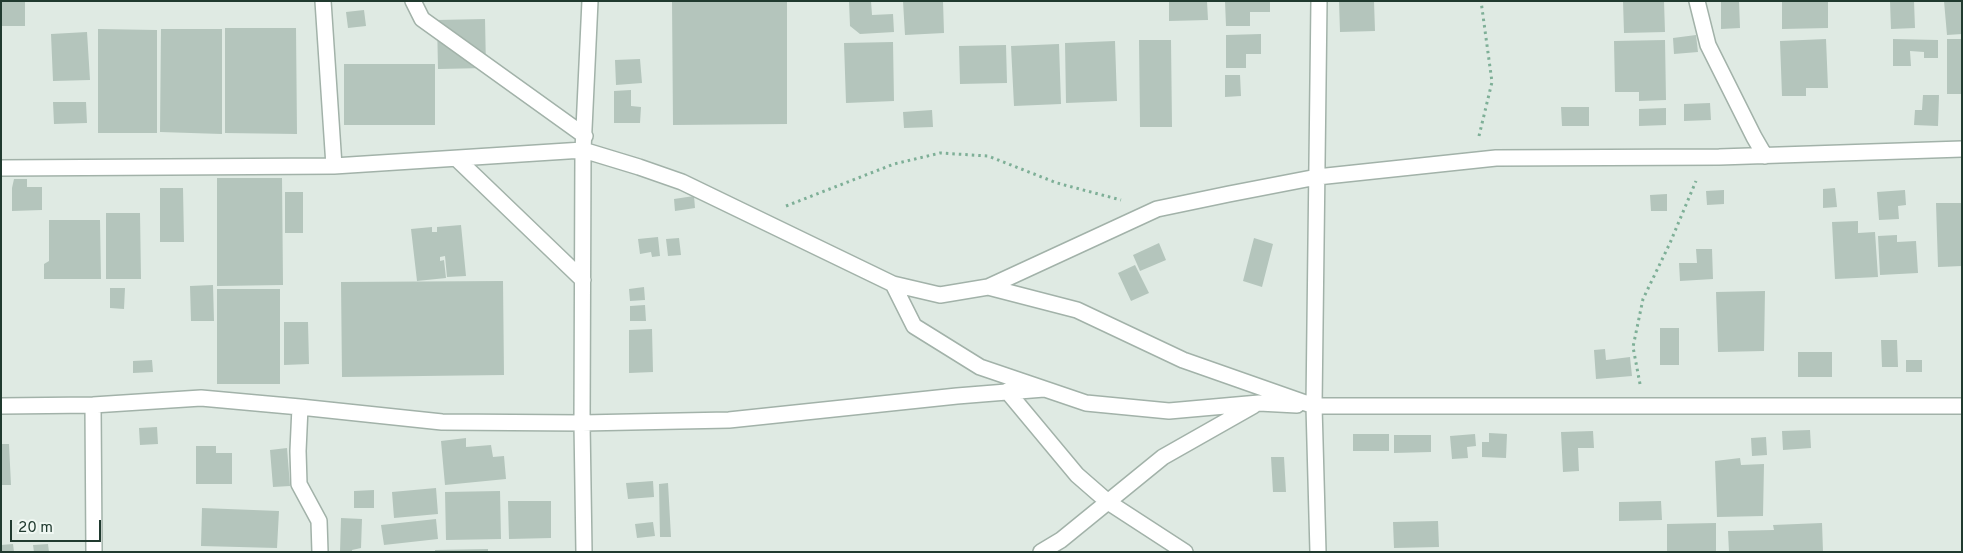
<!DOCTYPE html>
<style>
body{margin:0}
#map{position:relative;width:1963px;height:553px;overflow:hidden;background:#dfeae3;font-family:Overpass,sans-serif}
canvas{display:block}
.frame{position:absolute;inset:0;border:2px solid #203a2f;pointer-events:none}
.scale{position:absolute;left:10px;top:520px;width:91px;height:22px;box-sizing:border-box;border:2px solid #203a2f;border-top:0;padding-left:6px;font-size:15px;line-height:18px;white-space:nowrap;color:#203a2f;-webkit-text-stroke:4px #eff7f2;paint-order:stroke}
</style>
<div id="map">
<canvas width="1963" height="553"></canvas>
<div class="frame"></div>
<div class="scale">20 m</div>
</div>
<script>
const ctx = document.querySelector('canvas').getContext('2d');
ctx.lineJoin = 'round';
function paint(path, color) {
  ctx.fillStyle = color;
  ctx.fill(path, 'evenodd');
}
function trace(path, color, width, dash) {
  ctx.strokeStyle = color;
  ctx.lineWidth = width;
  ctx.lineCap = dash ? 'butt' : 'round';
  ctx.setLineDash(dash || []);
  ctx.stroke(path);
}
paint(new Path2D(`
 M1 1H25V26H1Z
 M672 1H787V124L673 125Z
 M849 1H871L872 15 893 14 894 32 860 34 850 26Z
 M903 1H943L944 33 905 35Z
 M1169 1H1207L1208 20 1169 21Z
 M1225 1H1270V12H1250V26H1226Z
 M1339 1H1374L1375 31 1340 32Z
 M1623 1H1664L1665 32 1624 33Z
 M1721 1H1739L1740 28 1721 29Z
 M1782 1H1828V28L1782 29Z
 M1890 1H1914L1915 28 1891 29Z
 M1944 1H1962V34L1947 35Z
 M364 10 366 26 348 28 346 12Z
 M485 19 486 68 438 69 437 20Z
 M225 28H296L297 134 225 133Z
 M98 29 157 30V133H98Z
 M161 29H222V134L160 132Z
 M87 32 90 80 53 81 51 34Z
 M1261 34V54H1246V68H1226V35Z
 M1696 35 1698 52 1674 54 1673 38Z
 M1826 39 1828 88H1806V96H1782L1780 41Z
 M1893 39 1938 40V58H1924V52L1910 51 1911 66H1893Z
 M1947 39H1962V94H1947Z
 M1139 40H1171L1172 127H1140Z
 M1665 40 1666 100 1639 101V92H1615L1614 41Z
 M1115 41 1117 101 1066 103 1065 43Z
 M893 42 894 101 846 103 844 43Z
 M1059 44 1061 104 1014 106 1011 46Z
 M1006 45 1007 83 960 84 959 46Z
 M640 59 642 83 616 85 615 60Z
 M344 64H435V125H344Z
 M1225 75H1240L1241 96 1225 97Z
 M631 90V106L641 107 640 123H614V91Z
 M1923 95H1939L1938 126 1914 125 1915 110H1922Z
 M53 102H86L87 123 54 124Z
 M1710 103 1711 120 1684 121V104Z
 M1561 107H1589V126H1562Z
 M1666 108V125L1639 126V109Z
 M932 110 933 127 904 128 903 112Z
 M217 178H282L283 285 217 286Z
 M14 179H27V187H42V210L12 211V188Z
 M160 188H183L184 242H160Z
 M1835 188 1837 207 1823 208V189Z
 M1724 190V204L1707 205 1706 191Z
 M1905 190 1906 205 1898 206 1899 219 1879 220 1877 192Z
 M285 192H303V233H285Z
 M1667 194V211H1651L1650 195Z
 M694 196 695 208 675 211 674 199Z
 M1936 203H1962V266L1938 267Z
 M106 213H140L141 279H106Z
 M49 220H100L101 279H44V264L49 261Z
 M1858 221V233L1875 232 1878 277 1835 279 1832 222Z
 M461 225 466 276 447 277 445 256 440 257V261L444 260 446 278 417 281 411 229 432 227V232H437V227Z
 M1897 235V242L1916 241 1918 273 1880 275 1878 236Z
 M658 237 660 256 652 257 651 252 640 254 638 239Z
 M679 238 681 255 668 256 666 239Z
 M1254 238 1273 244 1262 287 1243 281Z
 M1159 243 1166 260 1140 271 1133 255Z
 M1696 249H1712L1713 279 1680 281 1679 263H1697Z
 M1135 265 1149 293 1131 301 1118 273Z
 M503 281 504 375 342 377 341 282Z
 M213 285 214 321H191L190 286Z
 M644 287 645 300 630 301 629 289Z
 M110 288H125L124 309 110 308Z
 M217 289H280V384H217Z
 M1765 291 1764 351 1718 352 1716 292Z
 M645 305 646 321H630V306Z
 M284 322H308L309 364 284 365Z
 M1660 328H1679V365H1660Z
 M652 329 653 372 629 373V330Z
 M1881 340H1897L1898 367H1882Z
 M1605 349 1606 360 1630 357 1632 376 1596 379 1594 350Z
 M1798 352H1832V377H1798Z
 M152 360 153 372 133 373V361Z
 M1906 360H1922V372H1906Z
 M157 427 158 444 140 445 139 428Z
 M1810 430 1811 448 1783 450 1782 431Z
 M1593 431 1594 448H1578L1579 471 1563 472 1561 432Z
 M1489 433 1507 434 1506 458 1482 457V442H1489Z
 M1353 434H1389V451H1353Z
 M1475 434 1476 446 1467 447 1468 458 1452 459 1450 436Z
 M1394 435H1431V452L1394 453Z
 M1766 437 1767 455 1752 456 1751 438Z
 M466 438V447L491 445 493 457 504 456 506 479 445 485 441 441Z
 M1 444H9L11 485H1Z
 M196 446H216V453H232V484H196Z
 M287 448 290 486 273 487 270 450Z
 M1271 457H1284L1286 492H1273Z
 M1740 458 1741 465 1764 464 1763 516 1717 517 1715 461Z
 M653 481 654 497 628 499 626 483Z
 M668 483 671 537H660L659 484Z
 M436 488 438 514 394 518 392 492Z
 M374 490V508H354V491Z
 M500 491 501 539 446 540 445 492Z
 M508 501H551V538L509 539Z
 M1661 501 1662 520 1619 521V502Z
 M202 508 279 511 277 548 201 546Z
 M341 518 362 519 361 548 352 550V552H340Z
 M436 519 438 539 384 545 381 525Z
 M1438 521 1439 547 1394 548 1393 522Z
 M653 522 655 536 637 538 635 524Z
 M1716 523V552H1667V524Z
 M1822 523 1823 552H1729L1728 531 1774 530 1773 525Z
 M13 544 14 552H1V545Z
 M48 544 49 552H34L33 545Z
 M488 549V552H435V550Z`), '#b4c5bc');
const minor = new Path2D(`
 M323 1 334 166
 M413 1 422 19 585 136
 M1697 1 1708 45 1754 137 1765 156
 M457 159 583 280
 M1 168 334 166 583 150 639 167 682 182 893 284 940 295 988 287 1157 209 1229 194 1317 177 1496 158 1719 157 1962 149
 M893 284 914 326 980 367 1086 403 1169 411 1259 403 1297 405
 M988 287 1077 310 1183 360 1314 406H1962
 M1007 391 1077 475 1108 502 1185 552
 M93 405 94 552
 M1 406 93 405 201 398 300 407 442 422 582 423 729 420 957 396 1044 389
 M300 407 298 451 299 484 319 521 320 552
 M584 552 582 423 583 150 590 1
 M1041 552 1061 540 1163 457 1253 406
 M1318 552 1314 406 1319 1`);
trace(minor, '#a2b2a9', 18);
trace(new Path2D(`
 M1479 136 1492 82 1481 1
 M786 206 894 164 940 153 988 156 1057 183 1121 200
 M1640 384 1633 347 1643 299 1670 243 1696 181`), '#7eaf97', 3, [2.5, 4]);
trace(minor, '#fff', 15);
</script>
